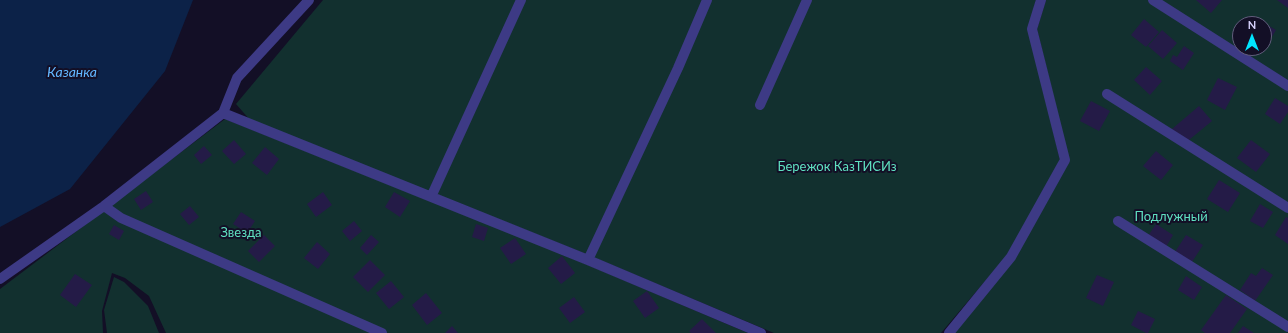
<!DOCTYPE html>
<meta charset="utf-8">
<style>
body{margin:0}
#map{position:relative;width:1288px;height:333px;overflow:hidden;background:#130f26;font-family:Lato,sans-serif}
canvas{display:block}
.north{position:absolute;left:1232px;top:16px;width:40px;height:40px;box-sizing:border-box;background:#130f26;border:1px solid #625e7d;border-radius:50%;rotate:0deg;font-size:11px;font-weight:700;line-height:16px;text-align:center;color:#d9d4ff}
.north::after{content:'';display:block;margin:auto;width:14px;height:18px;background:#00e5ff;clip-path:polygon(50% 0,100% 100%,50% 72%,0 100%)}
</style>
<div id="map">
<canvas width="1288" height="333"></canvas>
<div class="north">N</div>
</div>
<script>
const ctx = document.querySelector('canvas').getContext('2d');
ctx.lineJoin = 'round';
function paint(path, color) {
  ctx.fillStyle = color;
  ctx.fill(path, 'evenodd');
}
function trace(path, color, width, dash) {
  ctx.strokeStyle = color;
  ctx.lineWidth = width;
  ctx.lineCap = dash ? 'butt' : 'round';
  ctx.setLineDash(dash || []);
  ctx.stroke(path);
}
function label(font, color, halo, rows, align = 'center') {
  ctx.font = font + ' Lato,sans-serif';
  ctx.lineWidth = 4;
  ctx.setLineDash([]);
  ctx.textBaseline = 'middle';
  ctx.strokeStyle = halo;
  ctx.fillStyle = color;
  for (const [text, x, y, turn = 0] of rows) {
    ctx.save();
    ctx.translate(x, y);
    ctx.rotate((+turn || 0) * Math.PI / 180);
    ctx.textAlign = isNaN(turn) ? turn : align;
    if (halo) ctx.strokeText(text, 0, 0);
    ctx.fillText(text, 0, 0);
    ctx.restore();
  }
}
paint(new Path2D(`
 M323 0H1036L1029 29 1060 160 1008 254 941 333H774L581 252 250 120 236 104Z
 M1046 0H1288V333H954L1014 259 1069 160 1037 29ZM1240 24H1264V48H1240Z
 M225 119 562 254 748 333H166L149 296 125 278 112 273 102 311 103 333H0V289Z
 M114 277 124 282 148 306 159 333H107L104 310Z`), '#12302f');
paint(new Path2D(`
 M0 0H193L165 71 70 189 0 227Z`), '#0c2248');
paint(new Path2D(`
 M1196 0H1222L1211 13Z
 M1277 0H1288V8Z
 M1144 19 1159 32 1146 47 1131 35Z
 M1259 20 1276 30 1267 45 1264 43V24H1256Z
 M1162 30 1177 43 1163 59 1148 46Z
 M1184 46 1194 53 1183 70 1170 61 1173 55 1177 57Z
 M1146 67 1162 81 1150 95 1134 80Z
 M1218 78 1237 87 1225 110 1207 100Z
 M1275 98 1288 106V112L1280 124 1265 114Z
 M1091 101 1110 111 1099 131 1080 121Z
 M1199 106 1212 121 1184 144 1172 129Z
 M234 140 246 154 234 164 222 151Z
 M1251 140 1270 154 1256 172 1237 158Z
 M204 146 212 155 201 164 194 155Z
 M265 147 279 159 267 175 252 163Z
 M1156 151 1173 165 1161 180 1143 166Z
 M1219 180 1240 193 1228 212 1207 199Z
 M146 191 153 202 141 210 134 199Z
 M323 192 332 205 316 217 307 204Z
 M394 192 410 201 400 217 385 207Z
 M1260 204 1273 212 1263 228 1250 221Z
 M190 206 199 217 189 225 180 214Z
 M241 212 255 221 247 233 233 224Z
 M1286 217 1288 218V244L1275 235Z
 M354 221 362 231 350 241 342 231Z
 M476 224 488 228 484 241 472 237Z
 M1156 224 1173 235 1166 247 1148 236Z
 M114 225 124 231 119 240 109 234Z
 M264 235 275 246 259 262 248 251Z
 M371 235 379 242 367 255 360 248Z
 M1186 235 1203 245 1190 265 1173 255Z
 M515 238 526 254 511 264 500 248Z
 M317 242 330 254 318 269 304 258Z
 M562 256 575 273 561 284 548 268Z
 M370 260 385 275 368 292 353 277Z
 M1262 268 1273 275 1255 301 1240 290 1251 273 1256 276Z
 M75 274 92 285 76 307 60 295Z
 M1097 275 1114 282 1103 306 1086 298Z
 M1186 276 1202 287 1194 300 1178 290Z
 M391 281 404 297 389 309 376 293Z
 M647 291 659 308 645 318 633 301Z
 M426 293 442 313 427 325 412 305Z
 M1226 295 1247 309 1230 333H1205L1201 330Z
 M574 297 585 312 570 323 559 308Z
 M1138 311 1155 319 1148 333H1146L1131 325Z
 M702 319 716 333H691L689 331Z
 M452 326 458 333H445Z
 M1243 326 1254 333H1238Z`), '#241b47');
trace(new Path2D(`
 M1153 0 1288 86
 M1107 94 1288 208
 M760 105 807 0
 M223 113 588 260 761 333
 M431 197 521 0
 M104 206 121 218 382 333
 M1118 221 1288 327
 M588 260 678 68 707 0
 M0 279 104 206 223 113 237 78 309 0
 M949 333 1011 257 1065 160 1032 29 1041 0`), '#3d3a85', 10);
label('13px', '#5fe0c0', '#130f26', [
 ["Бережок КазТИСИз",837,167],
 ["Подлужный",1171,217],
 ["Звезда",241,233]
]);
label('italic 14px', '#62b6ff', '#130f26', [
 ["Казанка",72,72]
]);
</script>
